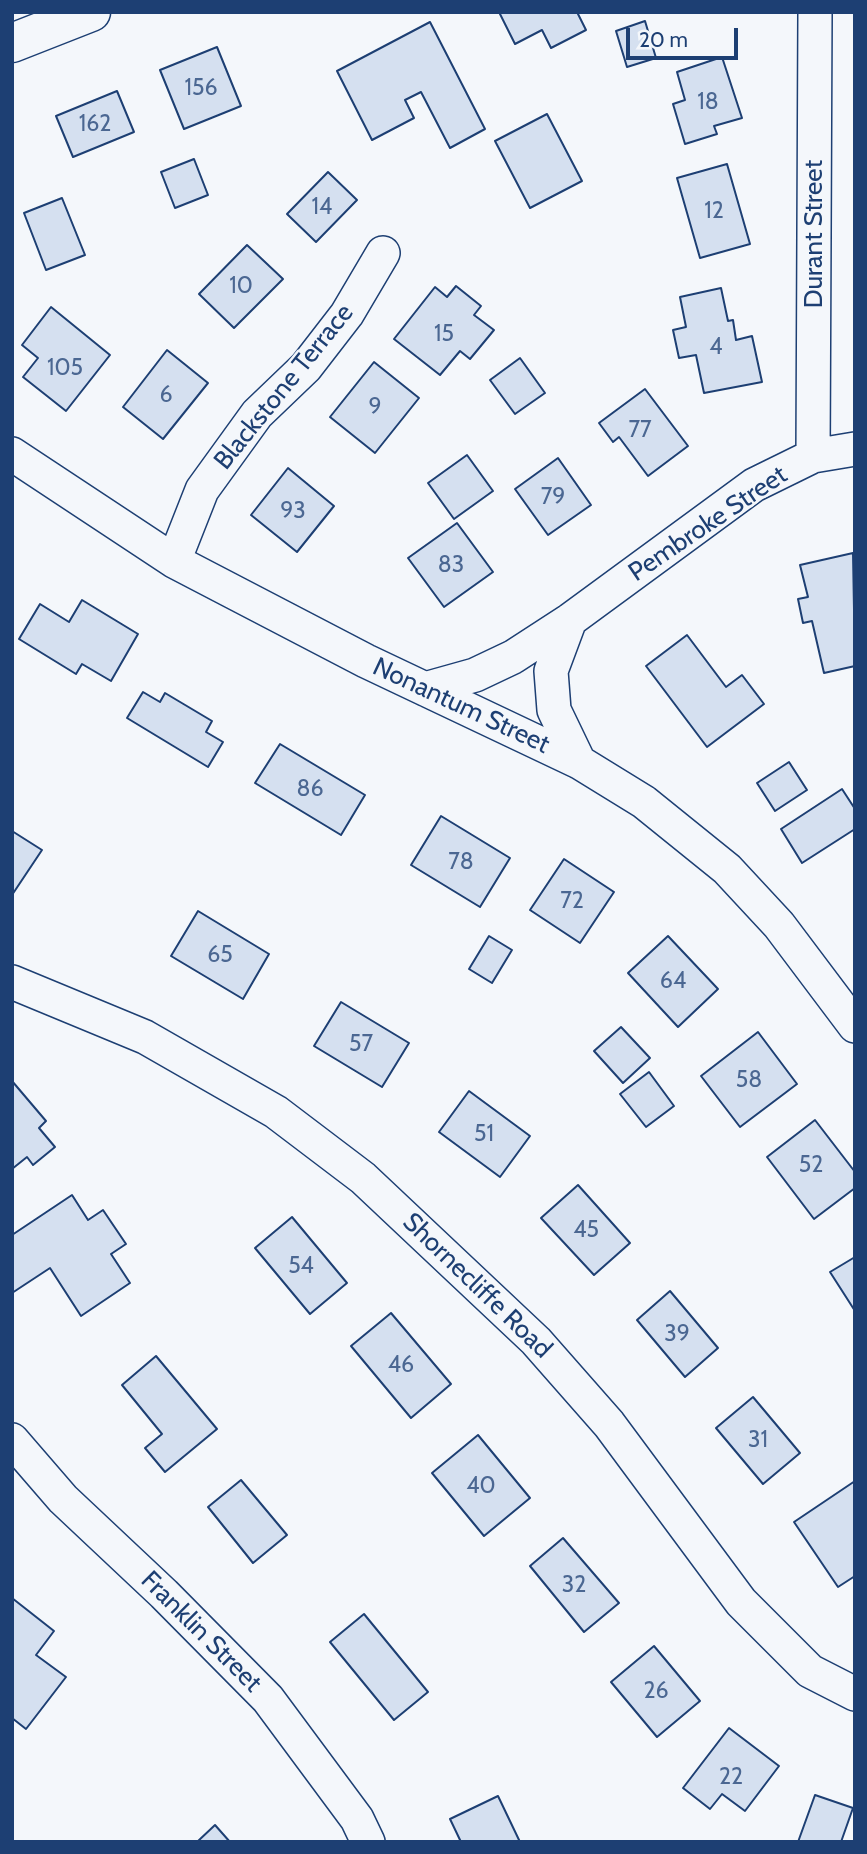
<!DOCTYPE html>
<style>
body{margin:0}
#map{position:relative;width:867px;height:1854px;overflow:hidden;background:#f4f7fb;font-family:Cabin,sans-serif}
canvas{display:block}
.frame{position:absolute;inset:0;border:14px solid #1d3f73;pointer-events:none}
.scale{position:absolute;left:626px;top:28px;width:112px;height:32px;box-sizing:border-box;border:4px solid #1d3f73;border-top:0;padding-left:9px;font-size:21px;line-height:24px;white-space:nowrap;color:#1d3f73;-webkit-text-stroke:5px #f4f7fb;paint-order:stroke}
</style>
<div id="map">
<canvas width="867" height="1854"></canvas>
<div class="frame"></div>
<div class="scale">20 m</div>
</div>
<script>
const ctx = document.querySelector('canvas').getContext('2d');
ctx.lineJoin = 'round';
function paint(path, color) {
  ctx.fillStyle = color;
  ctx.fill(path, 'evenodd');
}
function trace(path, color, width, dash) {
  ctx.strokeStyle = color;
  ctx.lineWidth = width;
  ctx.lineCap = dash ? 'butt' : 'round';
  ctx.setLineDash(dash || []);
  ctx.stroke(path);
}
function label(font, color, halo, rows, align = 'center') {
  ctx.font = font + ' Cabin,sans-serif';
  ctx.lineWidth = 5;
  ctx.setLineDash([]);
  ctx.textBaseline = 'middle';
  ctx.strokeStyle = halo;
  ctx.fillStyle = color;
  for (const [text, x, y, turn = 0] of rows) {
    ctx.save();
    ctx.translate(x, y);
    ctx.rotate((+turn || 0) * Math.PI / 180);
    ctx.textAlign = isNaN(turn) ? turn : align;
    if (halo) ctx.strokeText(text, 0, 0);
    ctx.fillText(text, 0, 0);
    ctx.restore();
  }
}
const building = new Path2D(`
 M499 12H577L586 30 551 48 542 30 515 44Z
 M645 21 656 58 627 67 616 31Z
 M430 22 485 129 450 148 421 92 405 100 414 118 372 140 337 71Z
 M217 47 241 106 184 129 160 70Z
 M722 57 742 118 714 126 717 134 685 144 673 104 685 100 677 72Z
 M117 91 134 132 73 157 56 116Z
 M547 114 582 181 530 208 495 141Z
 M194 159 208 195 175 208 161 172Z
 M727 164 750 244 700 258 677 178Z
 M328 172 357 200 316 242 287 214Z
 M62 198 85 255 46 270 24 213Z
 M247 245 283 279 234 328 199 294Z
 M456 286 481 306 474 315 494 330 470 359 460 351 440 375 394 339 435 287 447 297Z
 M721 288 728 321 733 320 736 340 752 336 762 382 704 393 696 355 679 358 673 330 686 327 680 297Z
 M51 307 110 355 66 411 23 377 38 358 22 345Z
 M167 350 208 383 163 439 123 407Z
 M520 358 545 393 515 414 490 380Z
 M374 362 419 398 375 453 330 417Z
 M645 389 688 446 648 476 619 437 613 442 599 423Z
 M467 455 493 491 454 519 428 483Z
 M558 458 591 505 548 535 515 489Z
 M288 468 334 506 297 552 251 515Z
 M457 523 493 572 444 607 408 558Z
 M853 553 855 666 824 673 812 621 803 623 798 599 808 597 800 565Z
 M82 600 138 634 111 681 82 664 76 674 19 639 40 604 69 622Z
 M687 635 726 687 742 675 764 704 707 747 646 666Z
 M143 692 160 702 165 693 212 721 206 732 223 742 208 767 127 718Z
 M280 744 365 795 341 835 255 783Z
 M789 762 807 790 775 811 757 783Z
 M842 789 855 809V829L802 863 781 829Z
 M441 816 510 858 480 907 411 865Z
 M12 831 42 850 12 895Z
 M564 859 614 892 580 943 530 910Z
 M198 911 269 954 243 999 171 956Z
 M489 936 512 950 492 983 469 969Z
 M668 936 718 989 678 1027 628 973Z
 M341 1002 409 1043 382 1087 314 1046Z
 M621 1027 650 1058 623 1083 594 1051Z
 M758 1032 797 1084 740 1127 701 1076Z
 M649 1072 674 1106 646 1127 620 1094Z
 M12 1081 46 1121 39 1128 55 1147 33 1165 27 1157 12 1169Z
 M469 1091 530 1136 500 1177 439 1132Z
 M815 1120 855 1172V1188L814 1219 767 1157Z
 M578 1185 630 1243 594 1275 541 1218Z
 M72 1195 88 1220 103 1210 126 1244 111 1254 130 1283 81 1316 50 1268 12 1293V1235Z
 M292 1217 347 1283 310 1314 255 1248Z
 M855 1257V1311L830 1272Z
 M670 1291 718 1348 685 1377 637 1320Z
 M391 1313 451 1384 411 1418 351 1346Z
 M156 1356 217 1429 165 1472 145 1448 162 1434 122 1385Z
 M753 1397 800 1453 763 1484 716 1428Z
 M478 1435 530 1498 484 1536 432 1473Z
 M241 1480 287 1535 253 1563 208 1507Z
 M855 1481V1576L838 1587 794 1522Z
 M563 1538 619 1603 584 1632 530 1566Z
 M12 1598 54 1631 36 1655 66 1677 26 1729 12 1718Z
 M364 1614 428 1692 394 1720 330 1642Z
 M654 1646 700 1701 657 1737 611 1682Z
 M729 1728 779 1766 745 1811 722 1794 710 1809 683 1788Z
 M815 1795 853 1808 841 1842H798Z
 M498 1796 520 1842H461L450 1819Z
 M215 1825 230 1842H197Z`);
paint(building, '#d5e0f0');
trace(building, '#1d3f73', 2);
const minor = new Path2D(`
 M12 454 174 561 366 661 579 762 644 802 727 869 779 925 855 1026
 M813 456 815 12
 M174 561 202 490 257 414 306 367 347 314 383 253
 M570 620 551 671 554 710 579 762
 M425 689 475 675 513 657 570 620 754 485 813 456 855 449
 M12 982 145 1037 276 1112 363 1178 536 1341 609 1424 741 1602 810 1671 855 1694
 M12 1440 63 1499 164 1594 268 1699 357 1819 368 1842`);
const tertiary = new Path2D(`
 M12 43 91 12`);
trace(minor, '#1d3f73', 36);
trace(tertiary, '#1d3f73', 41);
trace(minor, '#f4f7fb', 33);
trace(tertiary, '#f4f7fb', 38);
label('23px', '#4b6792', null, [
 ["156",201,88],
 ["18",708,102],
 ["162",95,124],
 ["14",322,207],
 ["12",714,211],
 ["10",241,286],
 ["15",444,334],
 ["4",716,347],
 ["105",65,368],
 ["6",166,395],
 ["9",375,407],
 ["77",640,430],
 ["79",553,497],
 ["93",293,511],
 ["83",451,565],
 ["86",310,789],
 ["78",461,862],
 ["72",572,901],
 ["65",220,955],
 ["64",673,981],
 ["57",361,1044],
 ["58",749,1080],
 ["51",484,1134],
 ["52",811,1165],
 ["45",586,1230],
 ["54",301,1266],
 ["39",677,1334],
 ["46",401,1365],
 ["31",758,1440],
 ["40",481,1486],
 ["32",574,1585],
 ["26",656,1691],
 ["22",731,1777]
]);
label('26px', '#1d3f73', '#f4f7fb', [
 ["Durant Street",814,234,-90],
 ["Blackstone Terrace",284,387,-51],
 ["Pembroke Street",708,524,-34],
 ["Nonantum Street",461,706,25],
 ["Shornecliffe Road",477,1286,44],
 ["Franklin Street",201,1632,45]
]);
</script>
